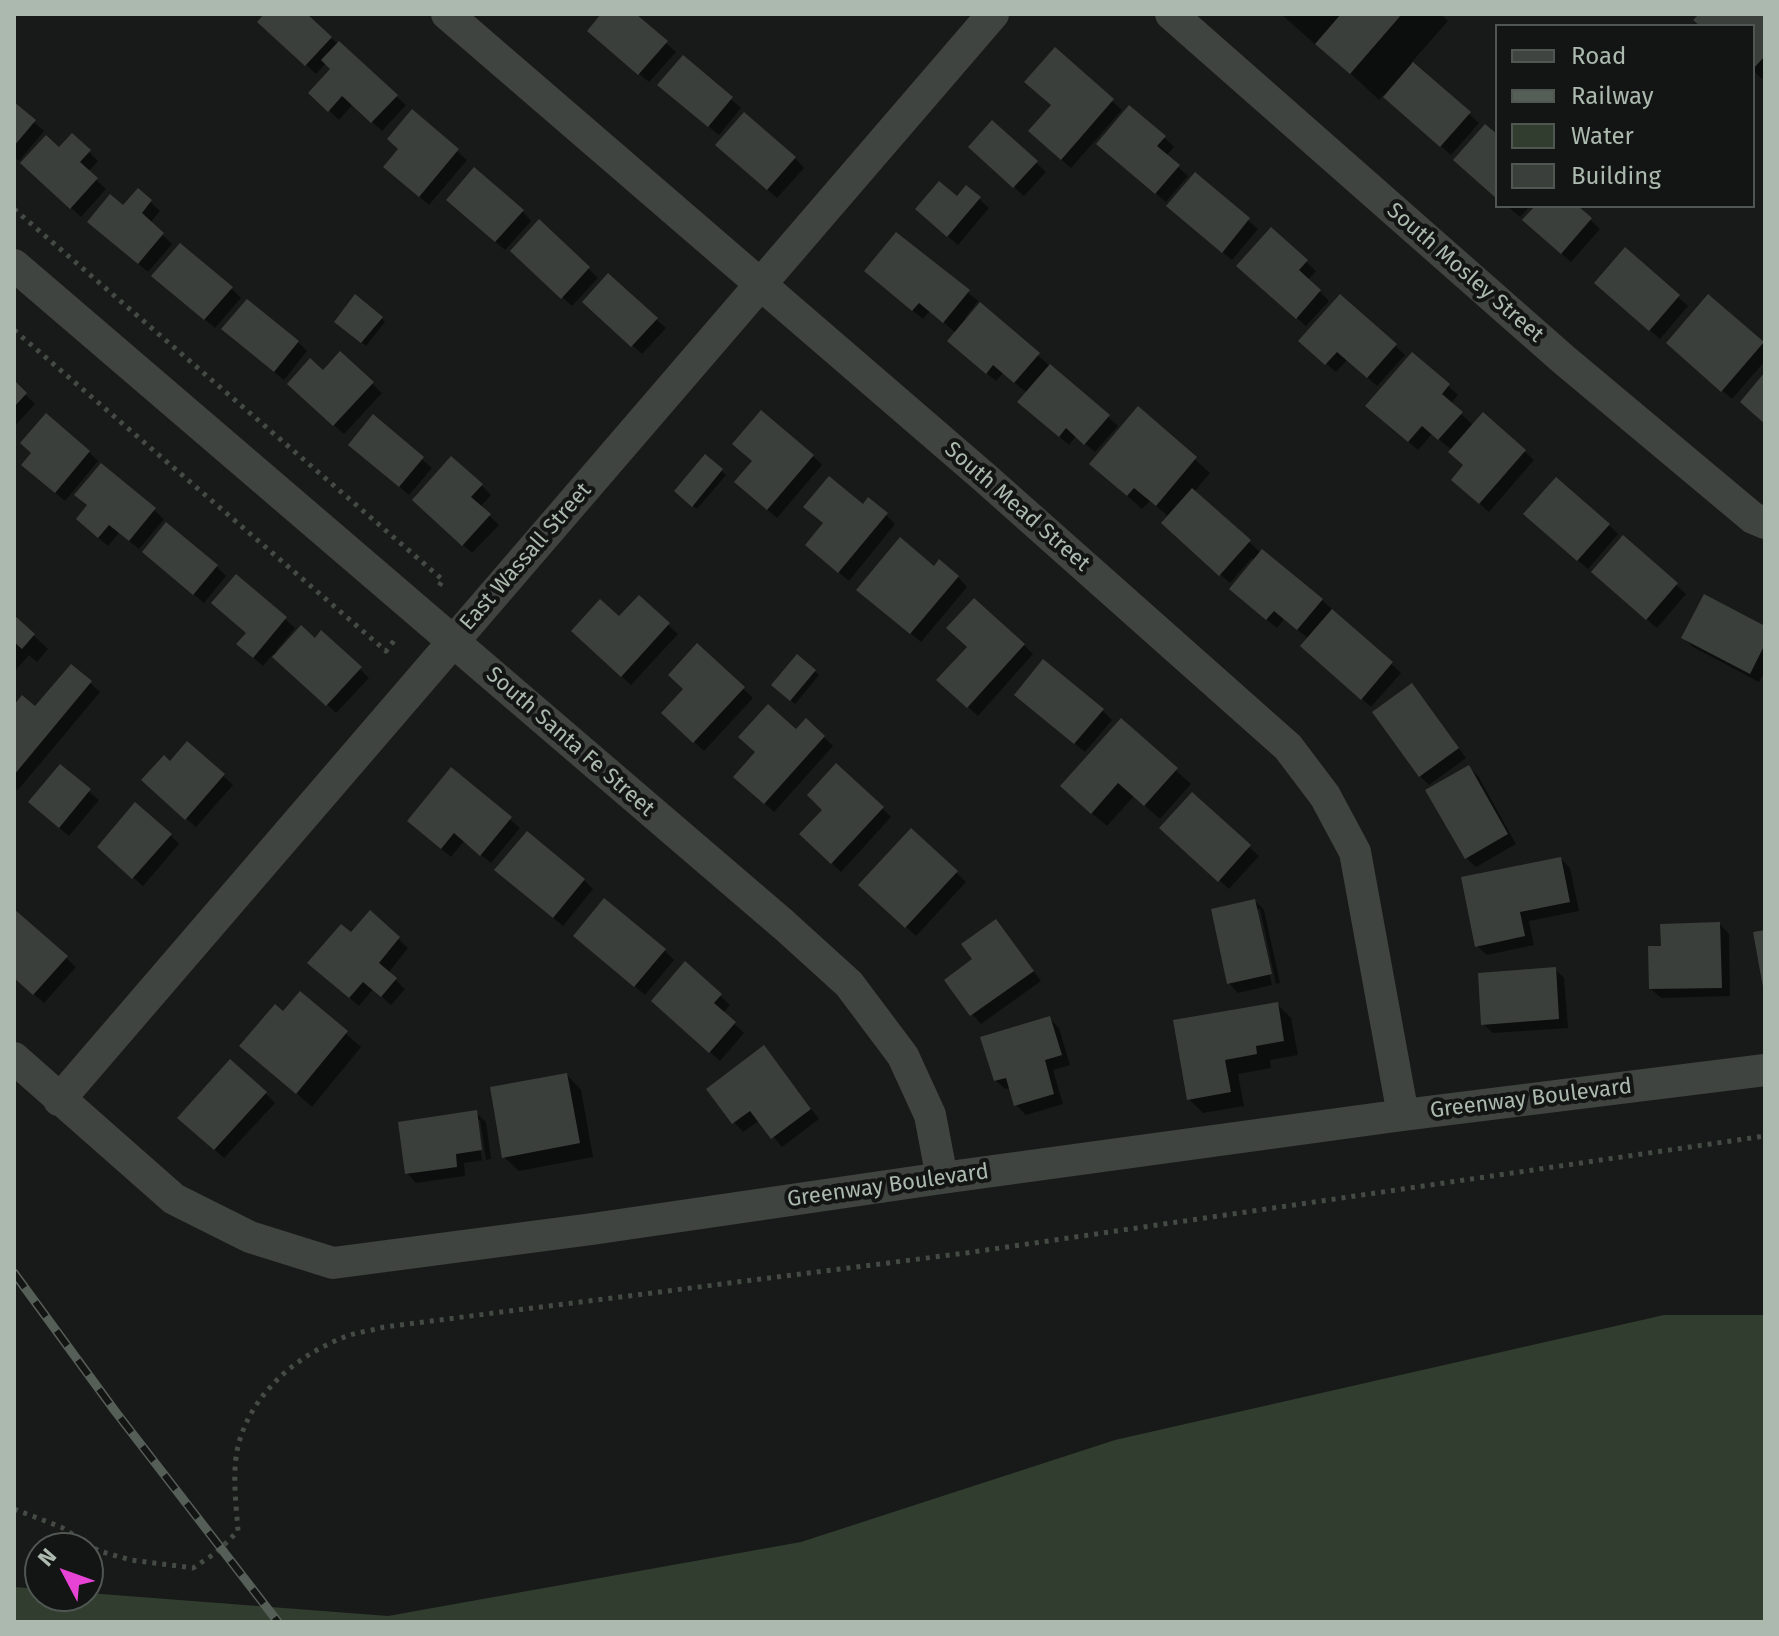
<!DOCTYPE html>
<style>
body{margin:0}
#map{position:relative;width:1779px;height:1636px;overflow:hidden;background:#181a19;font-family:"Fira Sans",sans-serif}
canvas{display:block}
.frame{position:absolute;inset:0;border:16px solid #acb9ae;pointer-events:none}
.legend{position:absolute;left:1495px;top:24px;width:260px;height:184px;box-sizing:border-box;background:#131514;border:2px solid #505752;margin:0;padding:10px 14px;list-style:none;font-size:24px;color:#acb9ae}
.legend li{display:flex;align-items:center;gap:16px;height:40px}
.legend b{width:40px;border:2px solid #505752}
.north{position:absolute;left:24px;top:1532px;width:80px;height:80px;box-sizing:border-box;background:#131514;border:2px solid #505752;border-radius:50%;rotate:311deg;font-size:22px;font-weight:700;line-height:32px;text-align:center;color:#acb9ae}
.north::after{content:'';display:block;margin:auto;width:28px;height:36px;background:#e744d5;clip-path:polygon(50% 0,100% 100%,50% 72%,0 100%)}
</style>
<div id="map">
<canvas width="1779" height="1636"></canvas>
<div class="frame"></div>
<ul class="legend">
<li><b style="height:10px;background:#3f4440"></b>Road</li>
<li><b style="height:10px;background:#565e58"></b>Railway</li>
<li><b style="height:22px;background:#313e2f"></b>Water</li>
<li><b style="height:22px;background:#3b3f3c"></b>Building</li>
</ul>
<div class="north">N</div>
</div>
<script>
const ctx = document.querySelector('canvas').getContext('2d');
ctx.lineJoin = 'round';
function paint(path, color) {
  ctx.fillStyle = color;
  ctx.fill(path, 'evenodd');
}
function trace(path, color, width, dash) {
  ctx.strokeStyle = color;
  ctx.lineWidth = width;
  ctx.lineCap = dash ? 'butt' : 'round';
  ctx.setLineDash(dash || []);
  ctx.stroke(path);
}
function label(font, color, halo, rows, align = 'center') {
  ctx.font = font + ' "Fira Sans",sans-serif';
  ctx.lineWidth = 8;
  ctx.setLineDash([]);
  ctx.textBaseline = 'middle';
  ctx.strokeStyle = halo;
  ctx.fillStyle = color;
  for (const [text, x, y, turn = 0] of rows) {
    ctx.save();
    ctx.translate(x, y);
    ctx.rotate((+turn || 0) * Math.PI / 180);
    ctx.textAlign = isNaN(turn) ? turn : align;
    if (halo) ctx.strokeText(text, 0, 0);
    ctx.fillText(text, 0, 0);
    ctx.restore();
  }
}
paint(new Path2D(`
 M1664 1315H1765V1622H14V1587L40 1589V1596H88V1593L388 1616 801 1542 1115 1440Z`), '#313e2f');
paint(new Path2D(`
 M266 14H304L406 105 382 131 353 104 339 120 311 93 332 69 326 63 316 74 269 31Z
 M603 14H633L676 52 649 82 599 40Z
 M1281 14H1441L1448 21 1411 63 1479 123 1451 155 1383 95 1379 100 1319 44 1317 46Z
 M1701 14H1757L1765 21V75L1762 79 1753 71V26H1702Z
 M1055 50 1122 110 1071 168 1040 141 1053 106Z
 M683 58 741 108 719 135 669 94Z
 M14 105 44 131 19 161 14 156Z
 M412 112 467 160 429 205 395 176 400 149Z
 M992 122 1046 172 1024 196 980 156Z
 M1164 137 1174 147 1166 156 1188 176 1166 202 1108 153Z
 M59 150 89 152 98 161 88 172 106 189 81 217 32 173Z
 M727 154 795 158 804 168 777 198Z
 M1195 175 1258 229 1232 260 1178 215Z
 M967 188 989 208 958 245 927 219 958 199Z
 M138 191 160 211 150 223 172 244 148 272 99 231Z
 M1507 206H1530L1520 217Z
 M1537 206H1575L1600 229 1571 262 1534 230Z
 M458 209 522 211 531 221 505 250Z
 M539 222 598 278 572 306 522 260Z
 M1271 230 1316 271 1308 280 1329 301 1306 326 1248 276Z
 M1626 250 1688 306 1660 339 1606 292Z
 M926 256 978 301 965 318 968 320 981 305 1118 426 1095 452 1076 436 1069 445 1029 411 1027 393 1003 373 996 381 959 350 956 333 930 311 923 319 876 281Z
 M163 285 231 288 241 298 215 328Z
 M1340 296 1405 355 1377 386 1347 360 1336 372 1310 350Z
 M1709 297 1765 346V361L1732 399 1678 353Z
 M594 311 656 319 666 328 642 354Z
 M381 318 385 322 366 346 341 325Z
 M233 339 298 342 307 351 284 380Z
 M340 354 382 393 344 434 299 394Z
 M14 383 35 404 14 427Z
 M1448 386 1458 395 1450 404 1473 425 1483 414 1534 460 1489 512 1463 489 1465 466 1452 450 1432 434 1418 450 1377 415Z
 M1138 409 1210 473 1194 492 1261 553 1322 600 1401 673 1371 707 1312 656 1309 639 1284 619 1277 628 1241 598 1255 561 1252 558 1230 583 1173 532 1169 517 1150 501 1142 509 1091 464Z
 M373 417 432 468 409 495 360 454Z
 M89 452 98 461 65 501 33 474Z
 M813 456 822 465 777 518 746 491 754 462Z
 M705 457 726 475 697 509 676 491Z
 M482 486 491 495 480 507 499 525 472 553 424 509Z
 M863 506 886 515 895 524 849 581 817 554 825 524Z
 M154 510 164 519 139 549 119 533 108 546 88 529Z
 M1535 523 1609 525 1618 534 1588 569Z
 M1624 538 1686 594 1657 628 1603 581Z
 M154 561 217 567 226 576 204 603Z
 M934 569 958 577 967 587 921 642 868 599Z
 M236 576 295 628 276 651 278 653 315 641 360 669 369 678 336 713 273 654 263 666 248 653V633Z
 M14 617 48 649 37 662 29 655 14 672Z
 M619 619 668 625 678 634 631 685 583 640Z
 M1765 628V671L1759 682 1693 647 1683 638Z
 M1024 645 1033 654 978 716 948 689Z
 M697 646 753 698 704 751 673 722Z
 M797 657 819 675 795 704 773 685Z
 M71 666 100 692 18 790 14 787V709H35Z
 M1412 686 1466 758 1429 785 1420 776Z
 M1026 704 1102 710 1112 720 1085 752Z
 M1121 721 1191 784 1160 819 1134 796 1107 826 1077 801Z
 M796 732 824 737 833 746 774 812 745 786Z
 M188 744 233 785 196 827 153 790Z
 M60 767 99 800 69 836 40 812Z
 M1468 767 1478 776 1516 844 1476 867 1466 858Z
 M452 770 520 828 491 863 464 841 451 857 419 830Z
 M882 808 891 817 841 872 802 834Z
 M911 831 966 882 916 936 870 895Z
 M170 835 179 844 143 886 109 856Z
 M1171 837 1249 847 1259 856 1229 889Z
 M1561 859 1570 868 1579 911 1529 921 1534 945 1487 955 1477 946Z
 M506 879 584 880 593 889 563 926Z
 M1255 901 1264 910 1280 983 1238 993 1229 983ZM1255 909H1260L1276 984 1272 985Z
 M14 911 76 967 44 1003 14 977Z
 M370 913 408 948 388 973 405 989 391 1005 373 989 359 1006 319 972Z
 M996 921 1041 981 981 1024 972 1014Z
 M1720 924 1729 934 1730 996 1661 998 1651 989 1663 948Z
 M585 945 664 950 674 960 645 995Z
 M685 964 730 1005 723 1013 744 1033 720 1061 663 1010Z
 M1555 969 1564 978 1568 1028 1493 1033 1483 1024Z
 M300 993 361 1047 312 1107 242 1046 283 1014Z
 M1277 1004 1291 1018 1298 1055 1270 1060 1271 1068 1238 1074 1244 1106 1203 1113 1189 1099Z
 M1049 1018 1059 1028 1070 1065 1053 1070 1063 1104 1026 1115 1016 1105 1011 1088 1005 1089 995 1080Z
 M764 1048 819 1119 782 1147 760 1120 743 1132 734 1122Z
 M567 1075 581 1090 593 1157 519 1171 504 1157Z
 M265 1093 275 1103 224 1158 189 1127Z
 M476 1113 486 1122 491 1159 464 1163 465 1176 416 1183 407 1173ZM476 1120H480L486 1160H482Z`), '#0007');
paint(new Path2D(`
 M264 14H307L332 37 305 66 257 22Z
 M601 14H636L668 41 638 75 587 31Z
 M1341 14H1402L1350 74 1315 44Z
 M1699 14H1760L1765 18V56L1753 69V26H1700L1693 20Z
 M339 41 398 95 371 123 342 96 328 112 308 93 330 69 321 60Z
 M1055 47 1114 99 1061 160 1028 131 1051 105 1024 82Z
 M683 55 733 97 708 127 657 85Z
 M1413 62 1471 112 1440 147 1383 97Z
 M14 102 36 120 14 146Z
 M1129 105 1166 136 1157 146 1180 165 1155 194 1096 144Z
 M412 109 459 149 419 197 383 167 398 149 387 139Z
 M744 112 796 157 767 190 715 145Z
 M992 120 1038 161 1013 188 968 147Z
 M1485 124 1497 134V199L1453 160Z
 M72 133 91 150 80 162 98 178 70 209 20 163 46 135 59 147Z
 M474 167 524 210 495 242 446 200Z
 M1195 172 1250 218 1222 253 1166 206Z
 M939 181 957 196 966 185 981 197 947 237 915 209Z
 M138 188 152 200 142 213 164 233 138 264 87 222 110 194 123 205Z
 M1535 206H1578L1592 218 1561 254 1522 220Z
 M539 219 590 267 561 299 510 251Z
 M1271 227 1308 260 1299 270 1321 290 1296 319 1236 266Z
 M896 232 970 290 943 323 919 303 912 311 864 271Z
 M180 243 233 287 204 320 151 276Z
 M1625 247 1680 295 1649 331 1594 283Z
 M608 273 658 318 631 347 582 302Z
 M355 294 383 317 361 343 334 322Z
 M1340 294 1397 344 1367 378 1337 352 1325 365 1298 341Z
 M1708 294 1764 342 1721 392 1666 343Z
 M247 299 299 341 274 372 221 329Z
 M980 302 1040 353 1014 383 993 365 986 374 947 341Z
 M340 351 374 382 333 426 287 384 310 358 323 370Z
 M1412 352 1450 384 1442 394 1463 412 1438 440 1422 426 1408 442 1365 406Z
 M1050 364 1110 415 1084 445 1066 428 1059 437 1017 402Z
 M1765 372V424L1740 402Z
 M14 380 27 393 14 407Z
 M1138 406 1197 457 1156 506 1134 488 1127 496 1089 464Z
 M761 410 814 455 767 510 734 482 752 461 732 444Z
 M1483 412 1526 450 1479 504 1451 480 1463 465 1448 452Z
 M46 413 90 451 55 493 21 465 31 453 20 443Z
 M373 414 424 457 399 487 348 445Z
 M705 454 723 469 692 507 674 491Z
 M451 456 483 484 471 497 491 514 462 546 412 500Z
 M101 463 156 508 129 541 109 525 98 538 76 519 87 505 74 495Z
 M829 476 863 504 868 497 888 513 838 573 805 545 823 523 803 507Z
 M1556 477 1610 524 1577 561 1523 514Z
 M1192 488 1251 540 1219 576 1161 523Z
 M166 522 218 565 193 595 142 552Z
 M1623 535 1678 583 1646 620 1591 572Z
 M900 537 934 566 939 559 959 576 910 634 856 590Z
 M1262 549 1323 599 1297 630 1274 611 1266 620 1229 589Z
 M236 574 287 617 253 658 236 644 246 633 211 603Z
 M1704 594 1765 626V644L1750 674 1681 638Z
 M639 595 670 623 621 677 571 631 600 599 619 616Z
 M974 598 1025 644 967 708 936 680 967 647 946 628Z
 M1332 609 1393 662 1361 700 1300 646Z
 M14 615 35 634 22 649 14 642Z
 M301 625 315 638 321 630 362 667 326 706 272 657Z
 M697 643 745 687 693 743 661 713 683 689 668 675Z
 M797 654 816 670 790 701 771 685Z
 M1043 659 1104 709 1074 744 1014 695Z
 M71 664 92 681 14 775V705L22 695 35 706Z
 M1412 683 1459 748 1419 777 1372 712Z
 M768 704 796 729 806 718 825 736 764 804 733 777 755 752 738 737Z
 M1121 718 1178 768 1144 806 1118 783 1091 814 1060 786Z
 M187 741 225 774 185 820 141 780 164 755 170 761Z
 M836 763 884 807 831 864 799 834 822 810 807 795Z
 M60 764 91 789 59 828 28 802Z
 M1469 765 1508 834 1465 859 1425 790Z
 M451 767 512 817 480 856 454 833 441 849 407 821Z
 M1192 792 1251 845 1218 882 1159 828Z
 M135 802 172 834 132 879 97 847Z
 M911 828 958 871 905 928 858 885Z
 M527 831 585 879 553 918 494 870Z
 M1561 857 1570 902 1520 912 1525 936 1475 947 1461 877Z
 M604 898 666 949 634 987 573 936Z
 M1255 899 1272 974 1227 984 1211 909Z
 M14 909 68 956 33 995 14 978Z
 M370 910 400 937 379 963 397 978 381 997 363 982 349 998 307 963 341 924 351 932Z
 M996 919 1034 971 970 1016 944 980 972 959 961 944Z
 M1720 922 1722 988 1649 989 1648 946H1661L1660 924Z
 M1765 930V987H1763L1753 932Z
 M685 961 722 994 714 1003 736 1022 709 1053 651 1001Z
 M1556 967 1559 1019 1481 1025 1478 973Z
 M300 991 348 1031 296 1094 239 1046 275 1004 283 1011Z
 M1278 1002 1284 1041 1256 1046 1257 1054 1225 1060 1231 1092 1187 1100 1173 1020Z
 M1050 1016 1062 1055 1045 1060 1054 1094 1014 1106 1006 1078 994 1081 980 1037Z
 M764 1045 811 1109 771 1139 750 1111 732 1124 706 1089Z
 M230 1059 267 1092 214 1150 177 1118Z
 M567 1073 580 1143 502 1158 490 1087Z
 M477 1110 482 1150 456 1154 457 1167 405 1174 398 1122Z`), '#3b3f3c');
trace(new Path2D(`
 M14 209 443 580 439 586
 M14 330 386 651 397 637
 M14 1509 61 1527 99 1551 131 1560 193 1568 217 1552 238 1531C236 1502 231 1467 240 1439 255 1391 297 1356 342 1338 355 1332 371 1331 384 1327L966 1253 1765 1136`), '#444b45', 5, [4, 6]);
trace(new Path2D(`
 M447 14 984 477 1288 747 1325 796 1355 852 1403 1115
 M1171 14 1563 359 1753 518 1765 523
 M14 265 784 925 849 984 903 1056 930 1115 942 1178
 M14 1058 174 1199 250 1237 333 1263 592 1229 942 1178 1403 1115 1765 1070
 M59 1100 993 14`), '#3f4440', 32);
const rail = new Path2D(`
 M14 1273 115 1411 278 1622`);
trace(rail, '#565e58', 9);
trace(rail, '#131514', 6, [18]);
label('22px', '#acb9ae', '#131514', [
 ["South Mosley Street",1465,273,41],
 ["South Mead Street",1017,507,41],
 ["East Wassall Street",526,557,-49],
 ["South Santa Fe Street",570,742,41],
 ["Greenway Boulevard",1531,1099,-7],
 ["Greenway Boulevard",888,1186,-8]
]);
</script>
